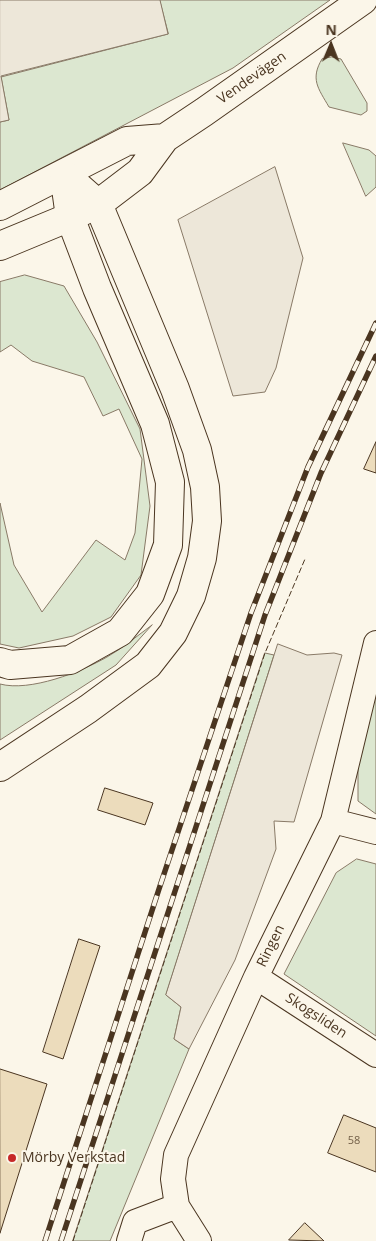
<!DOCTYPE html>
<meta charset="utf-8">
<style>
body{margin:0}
#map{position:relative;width:376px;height:1241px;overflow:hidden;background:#fbf6e9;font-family:"Open Sans",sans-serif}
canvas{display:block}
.north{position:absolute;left:306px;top:20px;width:50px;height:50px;-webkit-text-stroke:4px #fbf6e9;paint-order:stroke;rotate:1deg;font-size:14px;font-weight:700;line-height:20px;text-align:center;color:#4a3520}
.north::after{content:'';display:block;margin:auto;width:18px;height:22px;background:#4a3520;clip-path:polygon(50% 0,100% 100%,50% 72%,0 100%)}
</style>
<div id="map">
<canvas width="376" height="1241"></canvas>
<div class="north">N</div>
</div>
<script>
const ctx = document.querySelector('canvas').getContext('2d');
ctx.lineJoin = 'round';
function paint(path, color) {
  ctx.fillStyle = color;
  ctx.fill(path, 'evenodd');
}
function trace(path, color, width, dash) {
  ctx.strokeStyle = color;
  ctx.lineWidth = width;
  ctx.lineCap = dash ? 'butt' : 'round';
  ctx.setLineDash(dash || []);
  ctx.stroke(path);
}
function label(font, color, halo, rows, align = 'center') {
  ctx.font = font + ' "Open Sans",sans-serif';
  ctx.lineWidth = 4;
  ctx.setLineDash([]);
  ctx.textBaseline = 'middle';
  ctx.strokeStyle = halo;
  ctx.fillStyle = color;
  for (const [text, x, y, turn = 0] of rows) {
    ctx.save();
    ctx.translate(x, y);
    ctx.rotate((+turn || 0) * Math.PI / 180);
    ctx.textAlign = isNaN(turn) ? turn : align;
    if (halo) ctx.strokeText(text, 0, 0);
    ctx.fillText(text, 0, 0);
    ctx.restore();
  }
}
const green = new Path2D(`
 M160 0H330L233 68 0 190V122L9 120 1 77 168 34Z
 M332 57 341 59 367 103V111L361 115 329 107C318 88 310 79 322 59Z
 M343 143 369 150 376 156V187L366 196Z
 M25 275 64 286 97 342 140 429 150 506 141 575 111 617 73 636 19 648 0 644V503L14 565 42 612 96 540 125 560 135 533 142 459 119 409 103 416 84 377 32 361 11 345 0 352V282Z
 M152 625 116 665 0 740V684C30 692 81 672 107 657 123 648 137 636 152 625Z
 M265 653 274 655 166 995 181 1007 174 1039 189 1049 110 1241H73Z
 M376 692V814L358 801V760Z
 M357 859 376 864V1036L284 974 336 873Z`);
paint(green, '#dce7d0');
trace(green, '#887966', 1);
const parking = new Path2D(`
 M0 0H160L168 34 1 76 9 120 0 122Z
 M275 167 303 258 276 368 265 392 233 396 178 220Z
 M278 644 307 655 334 653 342 655 294 822 274 821 276 849 235 960 189 1049 174 1039 181 1007 166 995Z`);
paint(parking, '#ede7d9');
trace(parking, '#887966', 1);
const building = new Path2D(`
 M376 442V473L364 469Z
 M105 788 153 803 145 825 98 810Z
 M79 939 100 946 63 1059 43 1052Z
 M0 1069 47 1084 0 1233Z
 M344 1115 376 1128V1172L328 1153Z
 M305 1223 324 1241 289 1240Z`);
paint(building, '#ecdcbc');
trace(building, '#4a3520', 1);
const street = new Path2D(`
 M333 821 376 832
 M256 977 376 1055
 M129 1241 135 1222 177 1206
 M199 1241 177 1206 173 1179 176 1155 256 977 333 821 376 643`);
const secondary = new Path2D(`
 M0 206 127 141 165 138
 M0 246 70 217 98 204 140 172 165 138 204 112 363 0`);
const highway = new Path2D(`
 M0 662 10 665 70 660 120 632 150 594 168 545 170 482 155 424 97 288 70 217 64 174
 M0 767 88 709 148 665 173 633 191 596 202 558 207 521 205 487 197 450 175 389 98 204 64 174`);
trace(street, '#4a3520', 26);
trace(secondary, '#4a3520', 30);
trace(highway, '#4a3520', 30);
trace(street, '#fbf6e9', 24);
trace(secondary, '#fbf6e9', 28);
trace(highway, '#fbf6e9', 28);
const rail = new Path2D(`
 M45 1241 159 889 251 613 308 467 376 323
 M61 1241 265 615 321 473 376 356`);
trace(rail, '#4a3520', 5.5);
trace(rail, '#fbf6e9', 4, [11]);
trace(new Path2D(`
 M73 1241 265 653 305 559`), '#4a3520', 1, [6, 2.5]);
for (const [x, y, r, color] of [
 [12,1158,5,"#c62828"]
]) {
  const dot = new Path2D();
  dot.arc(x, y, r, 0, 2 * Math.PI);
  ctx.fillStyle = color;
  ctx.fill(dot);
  trace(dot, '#fbf6e9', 2);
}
label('11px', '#725f47', null, [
 ["58",354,1141]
]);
label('14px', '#4a3520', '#fbf6e9', [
 ["Vendevägen",252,78,-35],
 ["Ringen",271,946,-64],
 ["Skogsliden",316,1016,33]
]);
label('14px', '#4a3520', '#fbf6e9', [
 ["Mörby Verkstad",22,1158]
], 'left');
</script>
